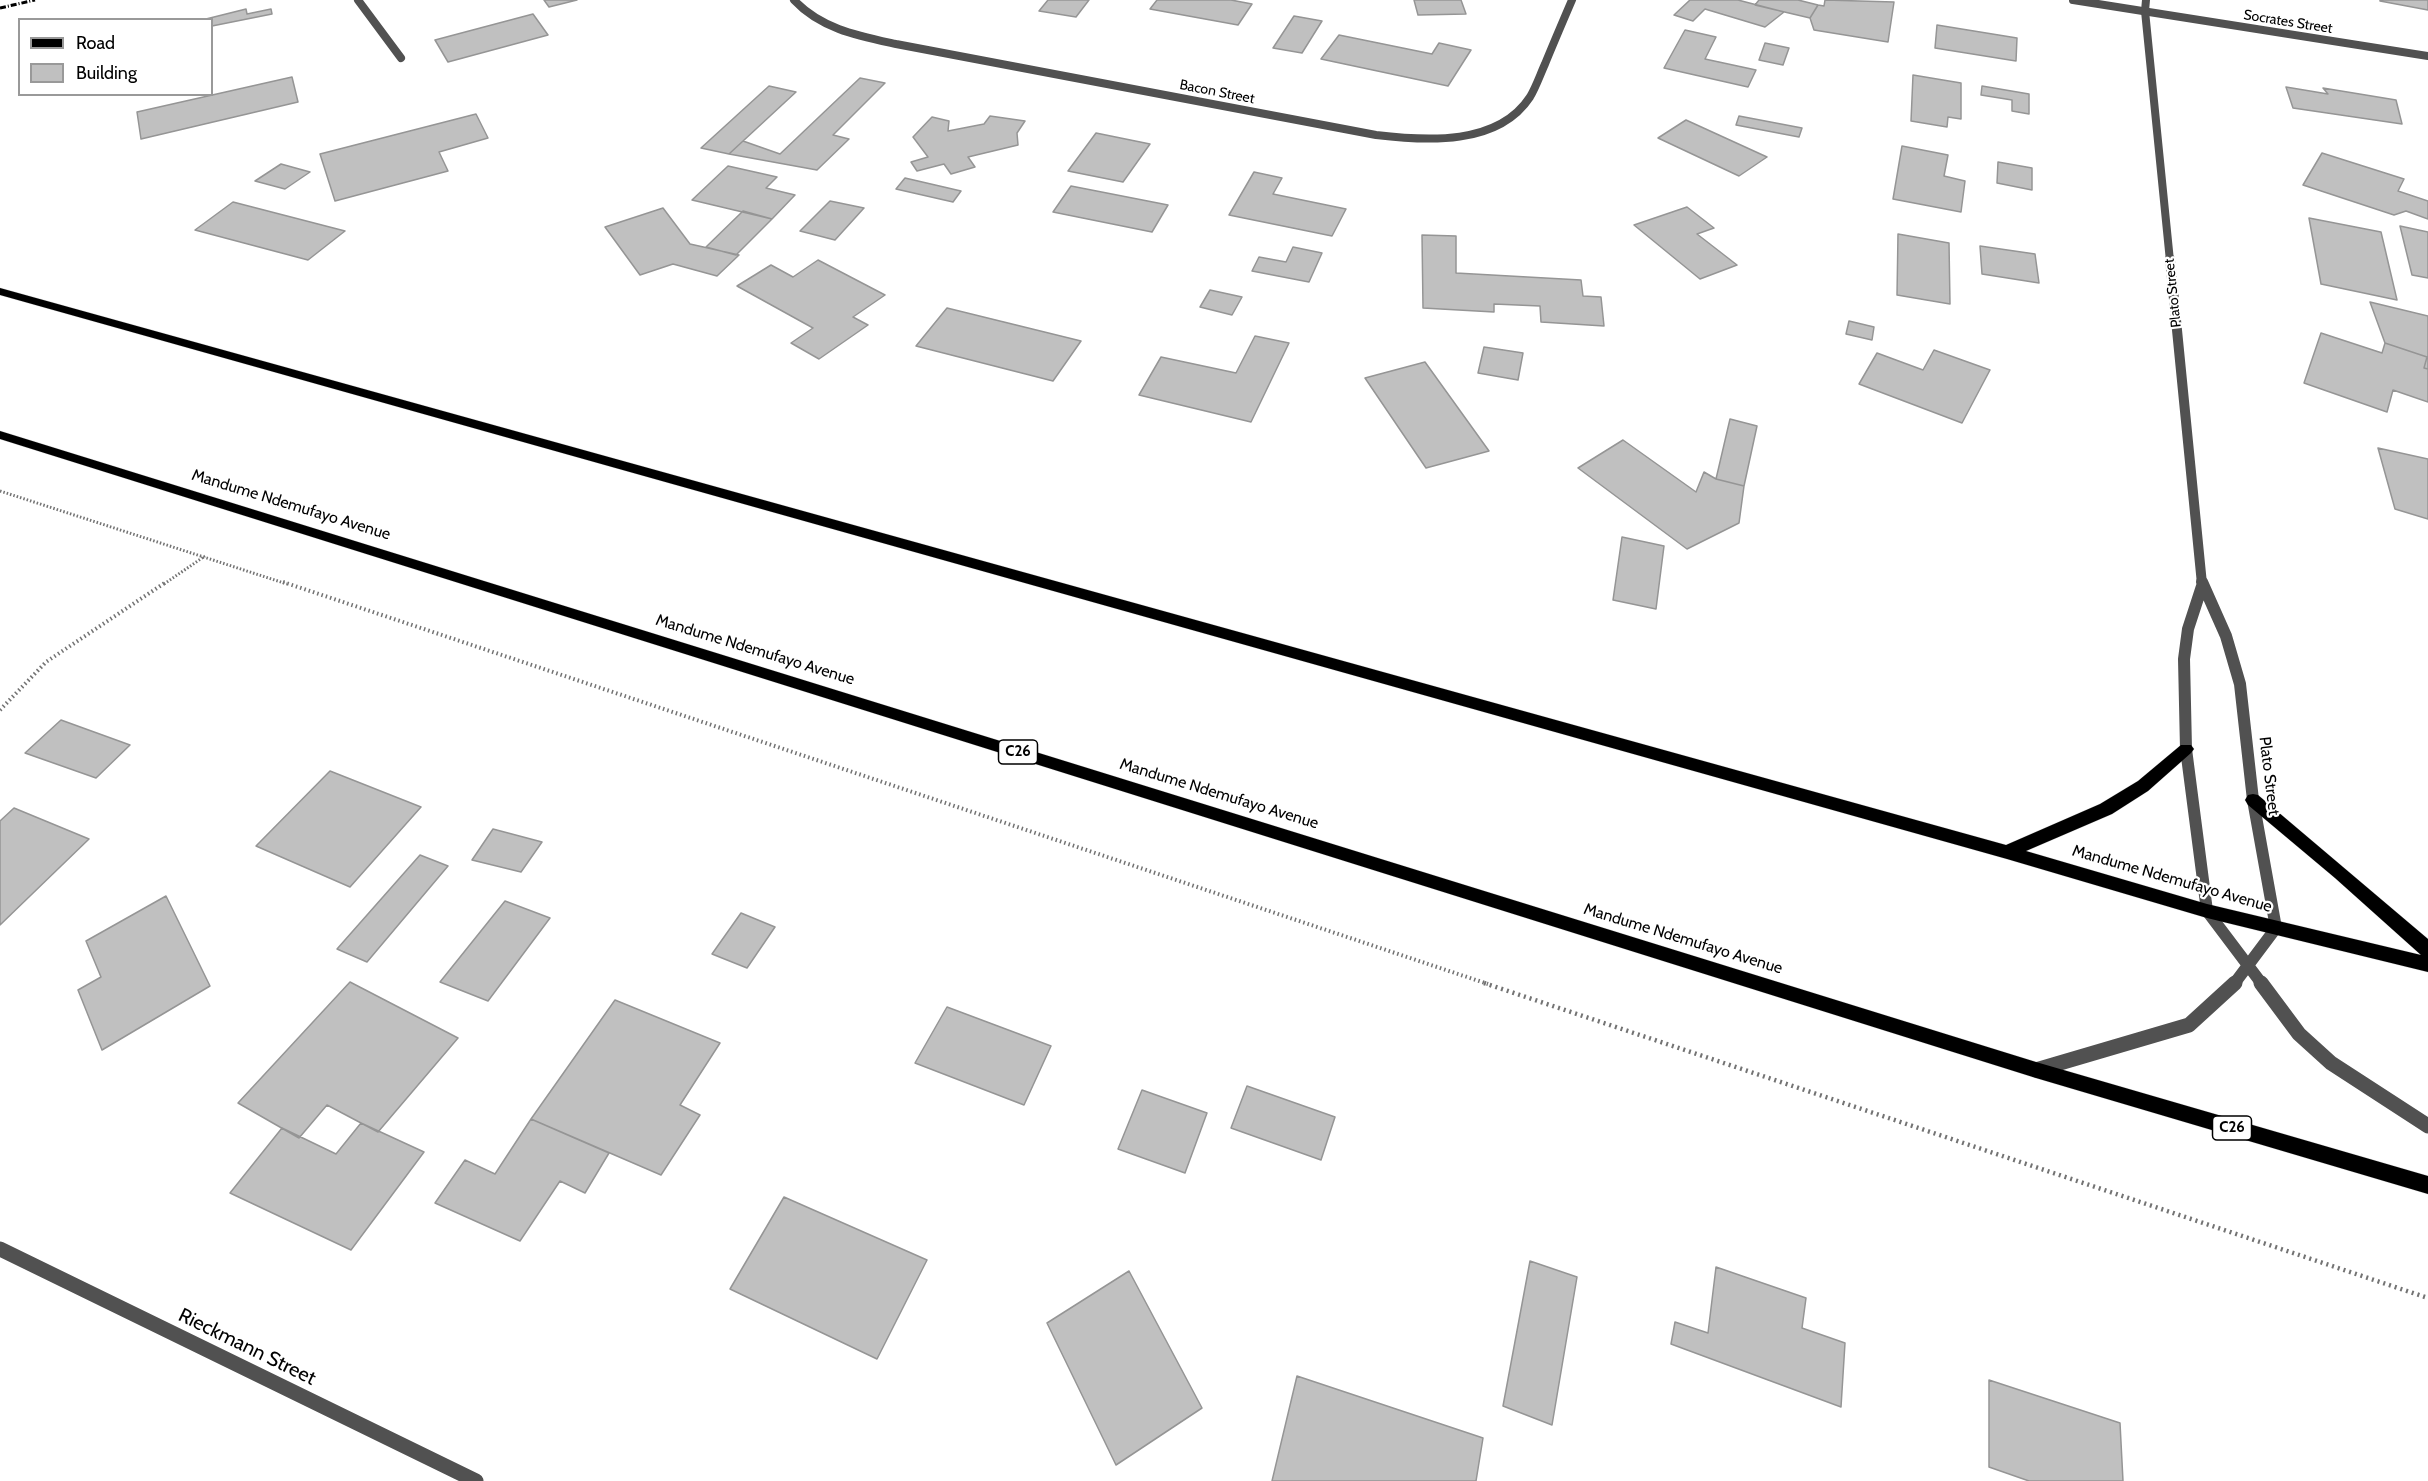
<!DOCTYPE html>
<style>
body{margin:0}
#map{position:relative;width:2428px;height:1481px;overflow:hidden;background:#fff;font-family:Cabin,sans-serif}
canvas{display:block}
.legend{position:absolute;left:18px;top:18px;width:195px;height:78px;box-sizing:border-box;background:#fff;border:2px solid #999;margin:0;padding:8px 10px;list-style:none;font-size:18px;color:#000}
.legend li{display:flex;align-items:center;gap:12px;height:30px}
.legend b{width:30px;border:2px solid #999}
</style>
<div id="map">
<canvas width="2428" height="1481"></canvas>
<ul class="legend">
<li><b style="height:8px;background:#000"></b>Road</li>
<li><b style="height:16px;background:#c0c0c0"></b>Building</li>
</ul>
</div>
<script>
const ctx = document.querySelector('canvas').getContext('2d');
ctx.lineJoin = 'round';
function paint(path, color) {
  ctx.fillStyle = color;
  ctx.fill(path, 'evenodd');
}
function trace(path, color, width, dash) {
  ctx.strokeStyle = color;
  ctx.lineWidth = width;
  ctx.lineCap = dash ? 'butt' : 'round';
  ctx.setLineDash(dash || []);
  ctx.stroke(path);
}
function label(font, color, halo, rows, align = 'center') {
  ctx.font = font + ' Cabin,sans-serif';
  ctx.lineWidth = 4.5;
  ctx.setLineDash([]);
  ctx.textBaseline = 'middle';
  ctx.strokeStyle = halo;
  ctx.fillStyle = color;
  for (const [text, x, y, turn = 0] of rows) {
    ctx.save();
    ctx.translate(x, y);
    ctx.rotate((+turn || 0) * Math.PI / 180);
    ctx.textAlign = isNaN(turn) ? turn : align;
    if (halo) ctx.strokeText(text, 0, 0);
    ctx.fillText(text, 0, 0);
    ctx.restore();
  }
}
const building = new Path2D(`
 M544 0H577L549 7Z
 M1048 0H1089L1076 17 1039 11Z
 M1157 0H1231L1252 4 1238 25 1150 9Z
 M1414 0H1461L1466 14 1418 15Z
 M1690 0H1738L1784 12 1765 27 1705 9 1693 21 1674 15Z
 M1759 0H1798L1818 5 1810 18 1755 5Z
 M1825 0 1894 2 1888 42 1814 30 1810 18 1818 5 1824 6Z
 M2380 0H2428V10L2380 1Z
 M246 9 247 14 271 9 272 14 212 26V20H202Z
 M533 14 548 35 448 62 435 40Z
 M1294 16 1322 21 1302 53 1273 48Z
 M1937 25 2017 38 2016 61 1935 48Z
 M1685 30 1716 37 1705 59 1756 70 1748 87 1664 68Z
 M1339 35 1432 54 1439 43 1471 50 1448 86 1321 59Z
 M1765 43 1789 48 1783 65 1759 60Z
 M1913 75 1961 83V119L1948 117 1947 127 1911 121Z
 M292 77 298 102 141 139 137 112Z
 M860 78 885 83 833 135 849 139 817 170 729 154 743 141 780 154Z
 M769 86 796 92 729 154 701 148Z
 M1982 86 2029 94V114L2012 111V100L1981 95Z
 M2286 87 2328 94 2323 88 2396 100 2402 124 2293 108Z
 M476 114 488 138 439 152 448 171 335 201 320 154Z
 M990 116 1025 121 1017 133 1018 145 968 157 975 167 951 174 944 164 917 171 911 162 928 157 913 137 932 117 949 121 948 131 984 124Z
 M1739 116 1802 128 1799 137 1736 125Z
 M1686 120 1767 157 1739 176 1658 138Z
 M1096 133 1150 144 1123 182 1068 171Z
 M1902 146 1948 155 1944 176 1965 181 1961 212 1893 199Z
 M2322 153 2404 179 2398 191 2428 201V219L2406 211 2394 215 2303 185Z
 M1998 162 2032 168V190L1997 183Z
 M281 164 310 172 285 189 255 181Z
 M728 166 777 177 766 188 795 195 772 219 692 200Z
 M1254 172 1282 178 1273 194 1346 209 1332 236 1229 215Z
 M905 178 961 191 953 202 896 189Z
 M1071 186 1168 205 1152 232 1053 212Z
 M830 201 864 208 835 240 800 231Z
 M233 202 345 231 308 260 195 230Z
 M1687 207 1714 228 1697 234 1737 265 1700 279 1634 225Z
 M663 208 690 244 739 255 717 276 673 264 640 275 605 227Z
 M743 211 772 219 736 255 706 247Z
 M2309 218 2381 232 2397 300 2321 284Z
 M2400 226 2428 232V278L2412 275Z
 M1898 234 1949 243 1950 304 1897 295Z
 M1422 235 1456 236V273L1581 280 1583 296 1601 297 1604 326 1541 322 1540 306 1494 304V312L1423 308Z
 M1980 246 2035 254 2039 283 1982 274Z
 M1293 247 1322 253 1309 282 1252 271 1259 257 1286 262Z
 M818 260 885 295 853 317 868 325 819 359 791 343 813 328 737 286 771 265 793 277Z
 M1210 290 1242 297 1232 315 1200 307Z
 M2370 302 2428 316V369L2424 368 2427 357 2385 343Z
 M947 308 1081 341 1053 381 916 346Z
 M1849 321 1874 327 1872 340 1846 334Z
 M2321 333 2382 353 2385 343 2427 357 2424 368 2428 369V402L2393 390 2387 412 2304 383Z
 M1255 336 1289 343 1251 422 1139 395 1161 357 1236 373Z
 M1484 347 1523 353 1518 380 1478 373Z
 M1934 350 1990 370 1962 423 1859 384 1877 353 1923 370Z
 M1425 362 1489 451 1426 468 1365 378Z
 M1730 419 1757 426 1744 486 1716 479Z
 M1623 440 1696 492 1704 472 1716 479 1744 486 1739 523 1687 549 1578 468Z
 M2378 448 2428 459V519L2395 509Z
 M1622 537 1664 546 1656 609 1613 600Z
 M61 720 130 745 96 778 25 753Z
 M330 771 421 807 350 887 256 846Z
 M14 808 89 839 0 925V821Z
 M493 829 542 842 521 872 472 860Z
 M420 855 448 866 367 962 337 949Z
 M166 896 210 986 102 1050 78 990 101 977 86 941Z
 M505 901 550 918 488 1001 440 982Z
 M741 913 775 927 747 968 712 954Z
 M350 982 458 1038 378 1132 327 1105 299 1138 238 1103Z
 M615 1000 720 1043 680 1105 700 1115 661 1175 531 1119Z
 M947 1007 1051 1046 1024 1105 915 1063Z
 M1247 1086 1335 1117 1321 1160 1231 1128Z
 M1142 1090 1207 1113 1185 1173 1118 1149Z
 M531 1119 609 1153 585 1193 560 1181 520 1241 435 1203 465 1160 495 1174Z
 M361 1123 424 1152 351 1250 230 1193 282 1128 336 1154Z
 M784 1197 927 1260 877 1359 730 1289Z
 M1530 1261 1577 1277 1552 1425 1503 1406Z
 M1716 1267 1806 1298 1802 1328 1845 1343 1841 1407 1671 1344 1675 1322 1708 1333Z
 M1129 1271 1202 1408 1116 1465 1047 1323Z
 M1297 1376 1483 1438 1476 1481H1272Z
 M1989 1380 2120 1423 2123 1481H2029L1989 1467Z`);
paint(building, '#c0c0c0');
trace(building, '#959595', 1.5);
const primary = new Path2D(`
 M0 288 2006 845 2100 804 2138 781 2181 745H2191L2194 749 2191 753 2148 791 2112 814 2026 851 2207 904 2421 955 2335 878 2248 805 2245 800 2248 795 2253 794 2258 795 2428 939V972L2207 918 2007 859 0 295Z
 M0 431 2036 1062 2428 1176V1194L2036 1078 0 439Z`);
trace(primary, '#dbdbdb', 1);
trace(new Path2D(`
 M0 491 287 584
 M164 584 205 556`), '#737373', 3, [1.5, 2]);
trace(new Path2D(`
 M283 582 1488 984
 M0 710 46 662 166 582`), '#737373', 4, [1.5, 3]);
trace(new Path2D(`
 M1484 983 2428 1298`), '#737373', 4.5, [2, 4]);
trace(new Path2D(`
 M358 0 401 58
 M794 0C821 29 859 36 896 44L1376 135C1426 141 1498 146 1530 97 1536 87 1540 75 1545 64 1554 42 1563 21 1572 0
 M2073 0 2428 56`), '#515151', 8);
trace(new Path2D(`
 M0 1249 476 1481`), '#515151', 15);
trace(new Path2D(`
 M2146 0 2145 11 2170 261`), '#515151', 8);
trace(new Path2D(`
 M2170 259 2202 584`), '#515151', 10);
trace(new Path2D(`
 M2202 582 2226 636 2240 684 2253 800 2276 928 2234 984
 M2202 586 2188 629 2184 659 2186 749 2207 911 2262 984`), '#515151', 12);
trace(new Path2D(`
 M2261 983 2299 1034 2331 1063 2428 1126
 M2036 1070 2189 1025 2235 983`), '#515151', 15);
paint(primary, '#000');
trace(new Path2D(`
 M0 8 35 0`), '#000', 3, [6, 2, 1, 2]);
label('14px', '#000', '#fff', [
 ["Socrates Street",2288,22,9],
 ["Bacon Street",1217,92,11],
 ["Plato Street",2173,293,-96]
]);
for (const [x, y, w] of [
 [1018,752,39],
 [2232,1128,39]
]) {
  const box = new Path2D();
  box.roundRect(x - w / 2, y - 12, w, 24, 4.5);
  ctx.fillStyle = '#fff';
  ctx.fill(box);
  trace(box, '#000', 1.5);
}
label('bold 15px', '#000', null, [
 ["C26",1018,752],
 ["C26",2232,1128]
]);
label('16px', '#000', '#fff', [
 ["Mandume Ndemufayo Avenue",291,505,17],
 ["Mandume Ndemufayo Avenue",755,650,17],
 ["Plato Street",2269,776,83],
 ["Mandume Ndemufayo Avenue",1219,794,17],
 ["Mandume Ndemufayo Avenue",2172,879,16],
 ["Mandume Ndemufayo Avenue",1683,939,17]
]);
label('20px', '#000', '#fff', [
 ["Rieckmann Street",247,1347,26]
]);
</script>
